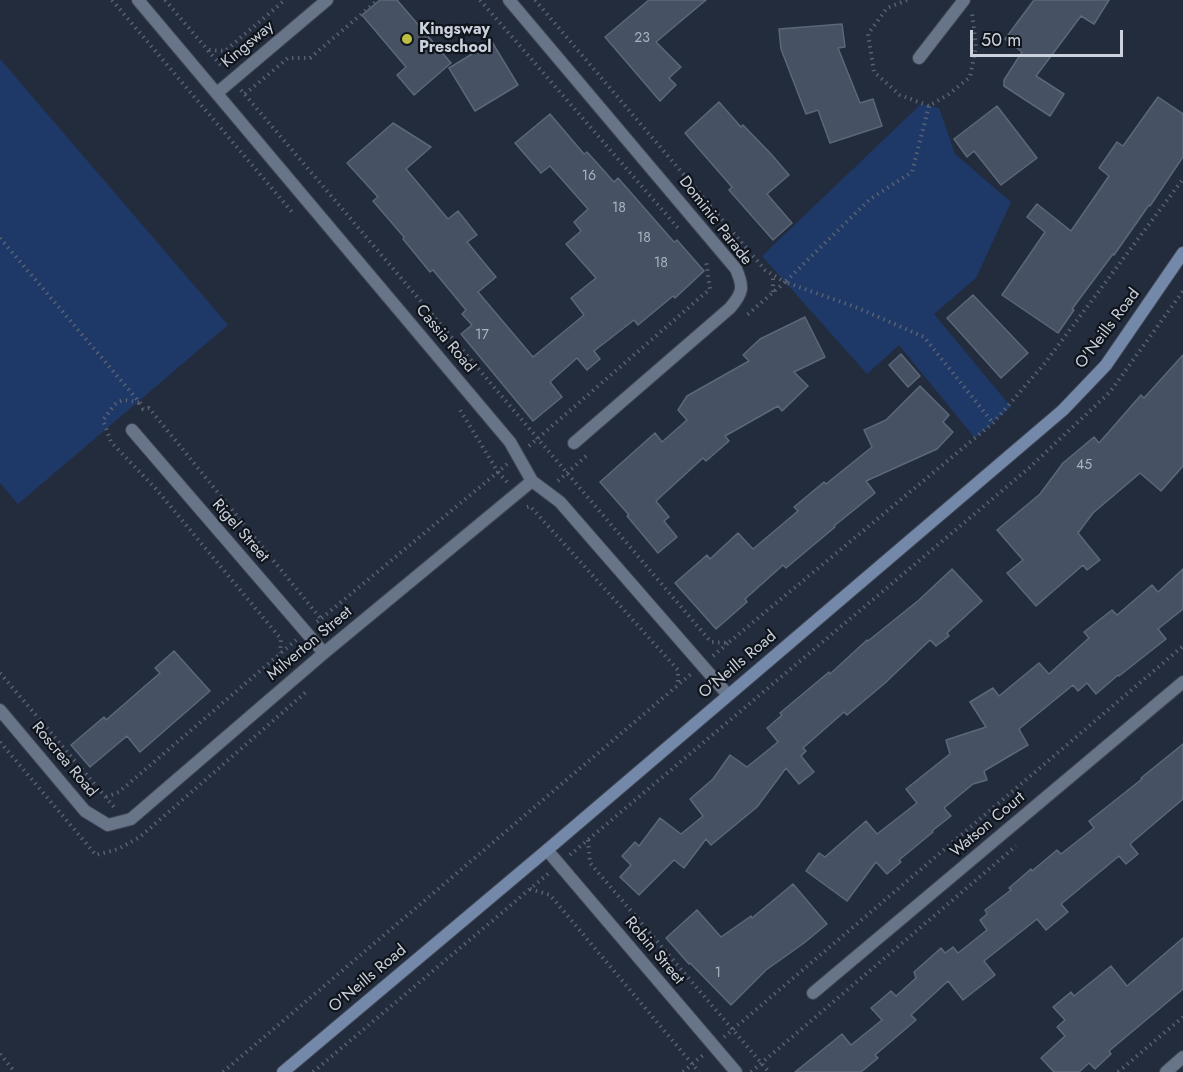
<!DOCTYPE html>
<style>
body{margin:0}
#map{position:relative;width:1183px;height:1072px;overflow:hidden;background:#232c3d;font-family:Jost,sans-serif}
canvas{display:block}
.scale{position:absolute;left:970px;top:30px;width:153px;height:27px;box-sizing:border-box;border:3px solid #cbd2dd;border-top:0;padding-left:8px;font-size:18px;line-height:21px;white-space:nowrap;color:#cbd2dd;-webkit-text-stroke:4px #10151c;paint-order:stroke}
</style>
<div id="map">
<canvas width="1183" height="1072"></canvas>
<div class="scale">50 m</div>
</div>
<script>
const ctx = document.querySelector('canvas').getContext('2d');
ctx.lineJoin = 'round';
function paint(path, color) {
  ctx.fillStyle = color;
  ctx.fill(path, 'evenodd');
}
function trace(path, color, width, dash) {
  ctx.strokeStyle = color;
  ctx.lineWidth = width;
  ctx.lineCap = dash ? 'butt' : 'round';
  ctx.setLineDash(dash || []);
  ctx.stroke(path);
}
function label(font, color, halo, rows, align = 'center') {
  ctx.font = font + ' Jost,sans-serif';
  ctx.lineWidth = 4.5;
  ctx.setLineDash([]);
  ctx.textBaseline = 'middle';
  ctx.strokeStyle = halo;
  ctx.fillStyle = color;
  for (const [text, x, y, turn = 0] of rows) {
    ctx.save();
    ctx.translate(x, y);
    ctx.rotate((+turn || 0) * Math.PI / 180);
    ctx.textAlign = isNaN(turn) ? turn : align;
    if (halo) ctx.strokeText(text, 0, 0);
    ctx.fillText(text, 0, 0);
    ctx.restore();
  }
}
paint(new Path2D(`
 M0 59 228 325 18 504 0 483Z
 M921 104 939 108 955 154 1011 202 976 278 934 314 1011 407 975 438 899 345 867 374 762 256Z`), '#1e3968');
const building = new Path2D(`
 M380 0H397L451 63 414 95 397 75 406 67 362 15Z
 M649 0H706L656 42 681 67 669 78 676 85 660 101 605 37Z
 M1034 0H1109L1094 24 1081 16 1036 76 1064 94 1050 116 1004 86V80L1022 52 1005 39Z
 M842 24 845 47 838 48 860 103 873 99 882 126 830 143 818 110 806 114 781 49 779 29Z
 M492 42 518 85 475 111 449 68Z
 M1158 97 1183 114V157L1150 206 1149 205 1114 255 1113 254 1072 309 1074 310 1058 333 1002 295 1045 232 1027 217 1037 204 1071 231 1109 176 1099 168 1117 142 1123 146Z
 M719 102 741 127 743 125 771 154 789 175 767 194 792 223 773 240 729 190 732 187 685 133Z
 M997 106 1037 158 1001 185 974 151 967 157 954 139Z
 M550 114 584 154 587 152 614 182 618 178 674 242 677 240 704 271 675 298 673 296 638 325 634 320 594 351 600 359 587 370 577 358 550 382 562 397 533 421 461 334 472 325 462 314 466 310 433 270 430 272 403 239 404 237 373 201 378 197 347 163 393 123 431 147 406 169 448 219 458 211 477 235 467 242 496 277 478 292 533 357 584 315 571 298 596 278 566 244 581 231 574 222 588 209 550 166 541 173 515 143Z
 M973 295 1028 353 1001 378 947 318Z
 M805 317 825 357 794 372 808 386 782 411 778 406 725 436 729 441 706 461 703 458 656 501 669 517 664 521 677 537 658 553 627 516 629 515 600 482 655 433 662 442 687 420 678 410 687 396 749 361 743 355 760 339Z
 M901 354 920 376 908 387 889 365Z
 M1183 355V466L1161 491 1140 473 1093 513 1078 533 1100 560 1087 570 1083 565 1036 606 1007 573 1023 560 997 530 1040 494 1063 463 1094 437 1099 443 1141 395 1144 398Z
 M920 386 949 415 943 422 953 432 937 449 866 481 875 493 834 526 835 527 786 568 783 565 745 599 747 602 716 629 675 583 707 555 710 559 738 533 753 549 798 511 794 507 824 482 826 484 872 447 864 430 886 420Z
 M952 569 982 601 947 633 949 636 936 646 930 640 885 683 847 715 844 712 803 748 806 751 801 756 814 772 799 784 786 768 757 807 711 845 706 839 684 868 674 860 639 895 620 877 631 865 622 856 635 842 639 846 660 818 681 834 703 816 690 799 713 779 730 755 747 767 778 742 767 728 782 715 780 713 829 672 830 674 867 640 868 641 919 600Z
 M1183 569V609L1158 629 1166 639 1119 676 1118 675 1096 694 1087 683 1078 691 1073 685 1019 729 1028 745 984 771 987 780 973 784 944 808 951 816 932 831 933 832 899 860 901 862 887 874 876 862 847 901 806 871 819 853 825 857 866 821 877 834 917 803 906 789 950 754 946 740 986 727 970 702 993 688 999 696 1039 663 1049 674 1089 638 1084 632 1112 610 1117 615 1152 585 1158 592Z
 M174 651 210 691 140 752 127 736 90 767 71 745 104 717 106 720 160 673 155 668Z
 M1183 744V799L1130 844 1138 854 1126 864 1119 856 1061 904 1068 912 1046 930 1037 919 984 961 995 975 963 1000 948 981 911 1015 916 1020 875 1055 878 1058 861 1072H795L842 1034 851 1045 882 1020 871 1008 891 991 896 996 916 978 914 972 941 948 945 953 953 947 958 953 987 930 980 920 987 914 985 910 1011 890 1009 888 1031 869 1032 871 1057 850 1061 854 1094 828 1089 821 1142 779 1141 778Z
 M793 884 827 924 804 943 766 970 731 1005 690 963 689 964 666 938 697 910 721 937 751 916 752 918Z
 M1183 938V989L1109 1051 1111 1054 1095 1069 1089 1063 1079 1072H1054L1041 1058 1065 1036 1057 1027 1065 1020 1053 1007 1071 992 1074 996 1111 966 1127 986Z`);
paint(building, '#465163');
trace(building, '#5c677a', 1.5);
const street = new Path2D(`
 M138 0 510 442 532 481 560 502 728 695
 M509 0 736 269C744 287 743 293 730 308L574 443
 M919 58 964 0
 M217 93 327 0
 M132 430 324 653
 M0 710 85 811 108 825 131 819 324 653 532 481
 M547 850 736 1072
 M813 993 1183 682
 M1166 1072 1183 1057`);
const secondary = new Path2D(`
 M283 1072 547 850 1063 410 1106 365 1183 253`);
trace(street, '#3e4653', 14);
trace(secondary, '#3e4653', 14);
trace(new Path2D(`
 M112 0 292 212
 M165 0 223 68
 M480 0 678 228
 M535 0 765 270 785 282 747 315
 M907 0 887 8 868 34 874 72 900 95 929 106 949 94 970 77 976 46 972 13
 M209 50 225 51 285 0
 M241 90 711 642 728 643 993 423 1045 363 1183 179
 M245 94 288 58H310L378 0
 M929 106 912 172 869 200 785 282 858 308 924 337 993 423
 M0 238 141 404 143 409 149 408 321 619
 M773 292V275
 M139 403C117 396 116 403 103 420L111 442 156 489 281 639 280 653
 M529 446 710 289 706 261
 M558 481 586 456
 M507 482 498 472 507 464
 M527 507 530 506 678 670V686
 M317 622 498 472 460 410
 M713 656 728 643
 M0 673 114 807
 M0 742 96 855 118 849 140 837 306 692
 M106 797 119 792 296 640
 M588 840 590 863 769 1072
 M570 855 1029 468 1110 392 1183 291
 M530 889 550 895 699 1072
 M724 1037 1183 646
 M0 1054 15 1072
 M223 1072 691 674
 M313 1072 549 873
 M683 1072 703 1055
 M751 1072 1016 846
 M1118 1072 1183 1017`), '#596171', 4, [1.5, 4.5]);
trace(street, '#687487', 12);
trace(secondary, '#7489aa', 12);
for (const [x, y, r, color] of [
 [407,39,6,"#bdbf43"]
]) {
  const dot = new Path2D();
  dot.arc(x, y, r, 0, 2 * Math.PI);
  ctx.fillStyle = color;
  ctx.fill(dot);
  trace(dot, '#10151c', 2);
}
label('14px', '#aab2be', null, [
 ["23",642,39],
 ["16",589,177],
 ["18",619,209],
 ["18",644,239],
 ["18",661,264],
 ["17",482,336],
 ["45",1084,466],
 ["1",718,974]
]);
label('bold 16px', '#cbd2dd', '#10151c', [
 ["Kingsway",419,30],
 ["Preschool",419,48]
], 'left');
label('16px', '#cbd2dd', '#10151c', [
 ["Kingsway",248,45,-40],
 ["Dominic Parade",715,221,52],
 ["O'Neills Road",1108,329,-53],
 ["Cassia Road",445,339,50],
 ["Rigel Street",240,531,49],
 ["Milverton Street",310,644,-40],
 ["O'Neills Road",738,665,-40],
 ["Roscrea Road",64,760,50],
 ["Watson Court",988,825,-40],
 ["Robin Street",654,951,50],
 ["O'Neills Road",368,979,-40]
]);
</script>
